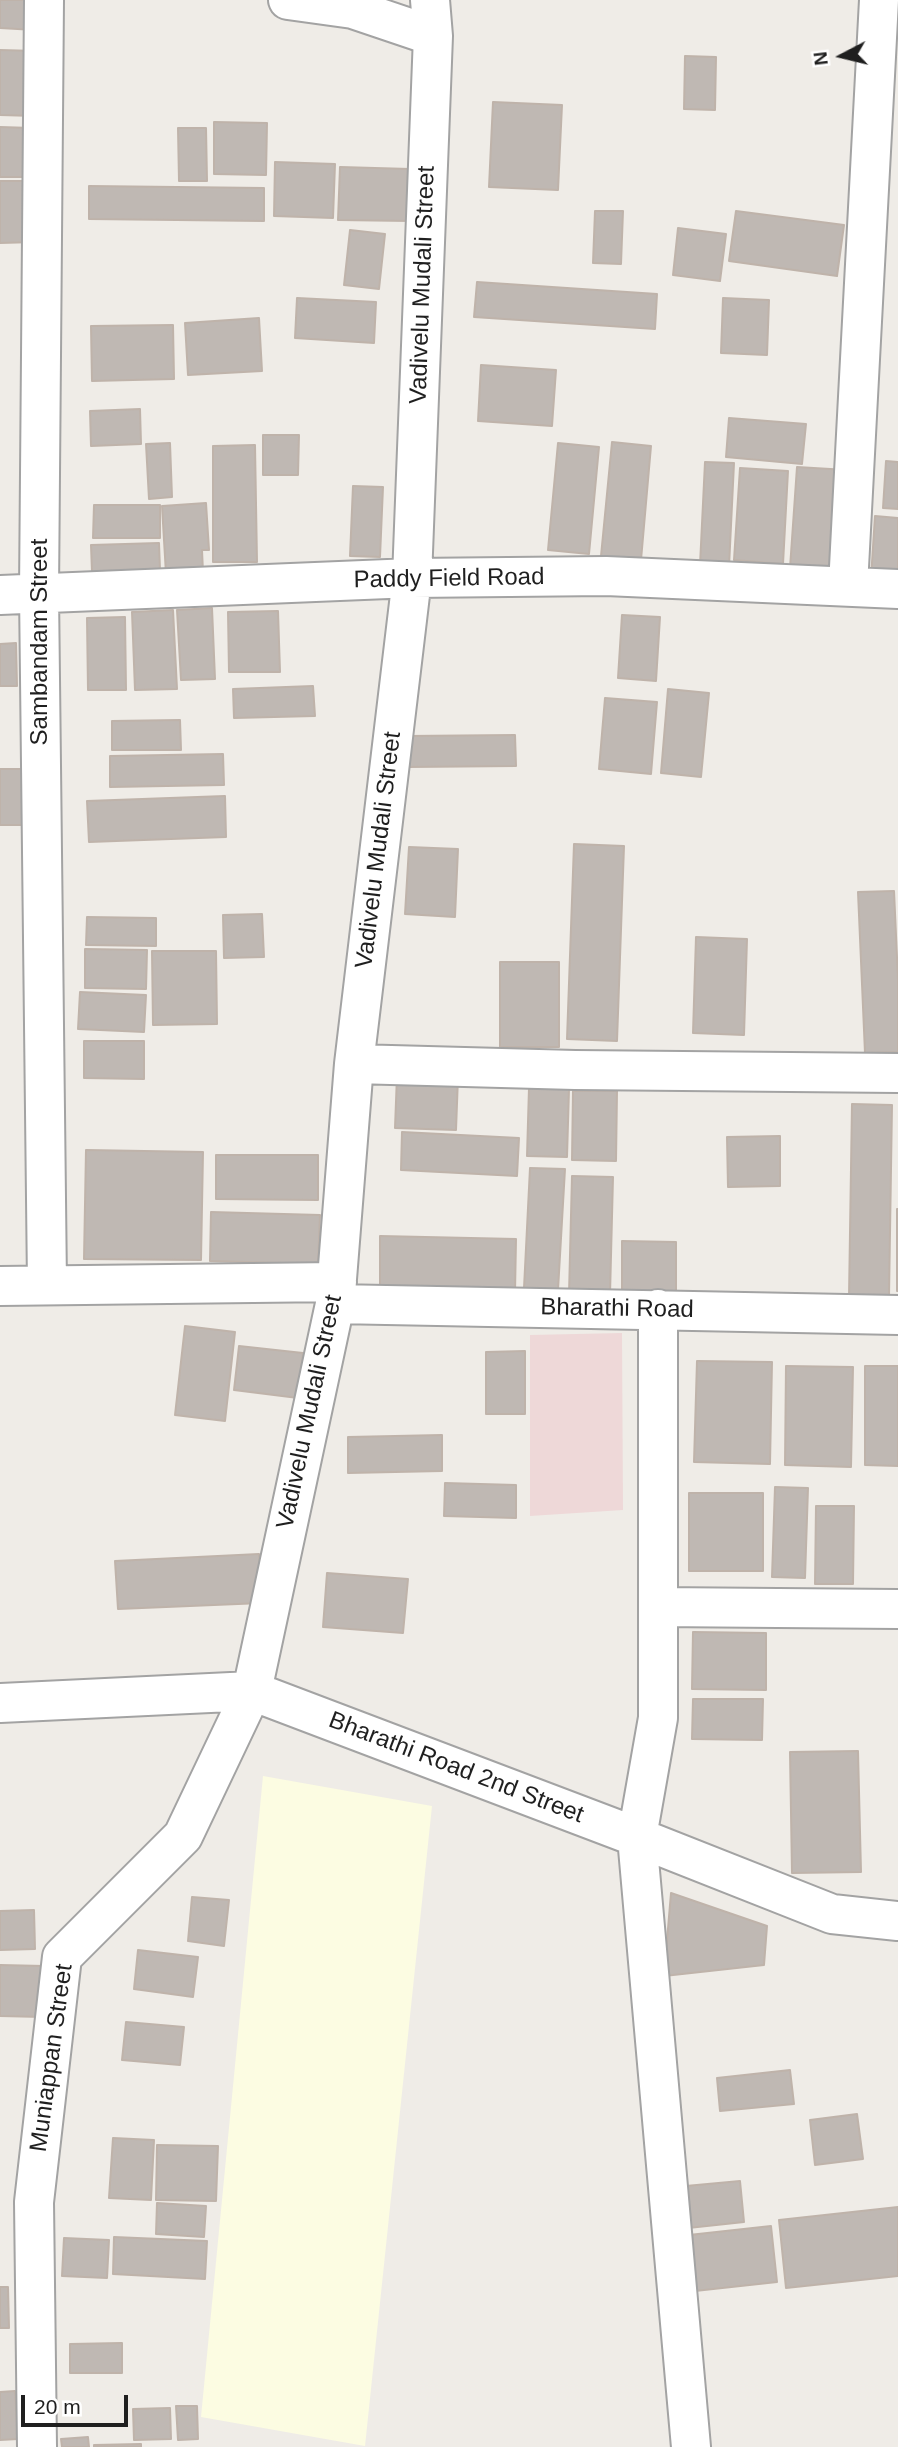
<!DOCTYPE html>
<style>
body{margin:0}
#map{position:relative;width:898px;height:2447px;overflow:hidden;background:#efece7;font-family:Arial,sans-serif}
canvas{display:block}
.north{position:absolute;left:807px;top:21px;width:70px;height:70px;-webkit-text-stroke:5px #fff;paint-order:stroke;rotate:263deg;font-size:19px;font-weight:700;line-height:28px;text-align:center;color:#1f1f1f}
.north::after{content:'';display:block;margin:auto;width:24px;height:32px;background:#1f1f1f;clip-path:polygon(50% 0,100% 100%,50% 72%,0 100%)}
.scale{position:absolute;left:21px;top:2395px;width:107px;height:32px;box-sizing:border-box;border:4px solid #1f1f1f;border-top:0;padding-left:9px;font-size:21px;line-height:24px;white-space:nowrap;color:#1f1f1f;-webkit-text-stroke:5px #fff;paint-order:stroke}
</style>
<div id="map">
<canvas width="898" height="2447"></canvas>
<div class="north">N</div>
<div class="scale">20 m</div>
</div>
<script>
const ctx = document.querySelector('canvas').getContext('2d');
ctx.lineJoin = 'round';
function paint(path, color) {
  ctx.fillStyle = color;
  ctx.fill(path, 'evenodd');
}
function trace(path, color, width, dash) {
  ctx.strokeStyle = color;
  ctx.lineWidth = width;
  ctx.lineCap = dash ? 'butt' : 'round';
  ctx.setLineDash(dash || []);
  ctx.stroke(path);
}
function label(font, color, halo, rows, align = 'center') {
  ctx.font = font + ' Arial,sans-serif';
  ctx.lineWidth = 6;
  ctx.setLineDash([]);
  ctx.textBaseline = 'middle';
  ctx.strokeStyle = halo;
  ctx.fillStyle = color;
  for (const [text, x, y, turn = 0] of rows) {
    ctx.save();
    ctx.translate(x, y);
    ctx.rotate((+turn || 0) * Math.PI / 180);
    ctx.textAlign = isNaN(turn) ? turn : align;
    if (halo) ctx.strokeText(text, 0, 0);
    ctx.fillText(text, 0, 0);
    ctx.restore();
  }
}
paint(new Path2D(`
 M622 1333 623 1510 530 1516V1335Z`), '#eed8d8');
paint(new Path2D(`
 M263 1776 432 1806 365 2446 201 2417Z`), '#fcfce2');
const building = new Path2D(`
 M0 0H36L35 30 0 28Z
 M0 50 36 51 35 116 0 115Z
 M685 56 716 57 715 110 684 109Z
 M493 102 562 105 558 190 489 187Z
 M214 122 267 123 266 175 214 174Z
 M0 127 32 128 30 177H0Z
 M178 128H206L207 181H179Z
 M275 162 335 164 333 218 274 216Z
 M340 167 410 169V221L338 220Z
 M0 181H35V242L0 243Z
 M89 186 264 188V221L89 219Z
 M595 211H623L621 264 593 263Z
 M736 211 844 225 837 276 729 261Z
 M678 228 726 234 720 281 673 275Z
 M350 230 385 234 379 289 344 285Z
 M477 282 657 294 655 329 474 317Z
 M297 298 376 302 374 343 295 338Z
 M723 298 769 300 767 355 721 353Z
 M259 318 262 371 188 375 185 323Z
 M173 325 174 379 92 381 91 326Z
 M481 365 556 370 552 426 478 421Z
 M140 409 141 444 91 446 90 411Z
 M729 418 806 424 802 464 726 457Z
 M263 435H299L298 475H263Z
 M612 442 651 446 641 560 601 556Z
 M170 443 172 497 149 499 146 444Z
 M558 443 599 447 589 554 548 550Z
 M255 445 257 562H213V446Z
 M886 461 898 462V509L883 508Z
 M705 462 734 463 729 567 700 565Z
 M797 467 847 470 841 571 790 568Z
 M740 468 788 471 783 564 734 560Z
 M353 486 383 487 380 557 350 556Z
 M206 503 209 550H202L203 572 166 574 162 506Z
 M94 505H160V538H93Z
 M875 516 898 518V580L871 578Z
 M159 543 160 570 92 572 91 545Z
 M212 608 215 679 181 680 177 610Z
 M173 610 177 689 135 690 132 612Z
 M278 611 280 672H229L228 612Z
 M622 615 660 617 656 681 618 678Z
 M125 617 126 690H88L87 618Z
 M16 643 17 686H0V644Z
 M313 686 315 716 234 718 233 689Z
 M668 689 709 693 701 777 661 773Z
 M605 698 657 702 651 774 599 769Z
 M180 720 181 750H112V721Z
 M515 735 516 766 408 767 407 736Z
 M223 754 224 785 110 787V756Z
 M0 769H25V825H0Z
 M225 796 226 837 89 842 87 801Z
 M574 844 624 846 617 1041 567 1039Z
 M409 847 458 849 455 917 405 914Z
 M894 891 898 979V1052L865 1053 858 892Z
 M262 914 264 957 224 958 223 915Z
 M87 917 156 918V946L86 945Z
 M696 937 747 939 744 1035 693 1033Z
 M85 949 147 950 146 989 85 988Z
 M152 951H216L217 1024 153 1025Z
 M500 962H559V1047H500Z
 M80 992 146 995 144 1032 78 1029Z
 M84 1041H144V1079L84 1078Z
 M397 1075 458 1077 456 1130 395 1128Z
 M529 1088 569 1089 567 1157 527 1156Z
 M573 1091H617L616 1161 572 1160Z
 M852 1104 892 1105 889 1297H849Z
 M402 1132 519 1138 517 1176 401 1170Z
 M780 1136V1186L728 1187 727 1137Z
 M86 1150 203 1152 201 1260 84 1259Z
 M216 1155H318V1200L216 1199Z
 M530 1168 565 1169 558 1290 524 1288Z
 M572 1176 613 1177 610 1295 569 1294Z
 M897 1209H898V1291H897Z
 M211 1212 320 1215 318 1264 210 1261Z
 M380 1236 516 1239 515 1293 380 1291Z
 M622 1241 676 1242V1300L622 1299Z
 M185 1326 235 1332 225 1421 175 1415Z
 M239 1346 303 1353 298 1398 234 1390Z
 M525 1351V1414H486V1352Z
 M697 1361 772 1362 770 1464 694 1462Z
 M786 1366 853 1367 851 1467 785 1465Z
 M865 1366H898V1466L865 1465Z
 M442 1435V1471L348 1473V1437Z
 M445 1483 516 1485V1518L444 1516Z
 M775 1487 808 1488 805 1578 772 1577Z
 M689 1493H763V1571H689Z
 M816 1506H854L853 1584H815Z
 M259 1554 262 1603 118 1609 115 1561Z
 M327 1573 408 1579 403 1633 323 1627Z
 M693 1632 766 1633V1690L692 1689Z
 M693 1699H763L762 1740 692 1739Z
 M858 1751 861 1872 792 1873 790 1752Z
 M671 1893 767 1926 764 1965 664 1976Z
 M192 1897 229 1900 224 1946 188 1941Z
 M34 1910 35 1949 0 1950V1911Z
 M138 1950 198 1957 193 1997 134 1989Z
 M0 1965 44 1966 43 2017 0 2016Z
 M126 2022 184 2027 180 2065 122 2060Z
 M790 2070 794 2104 720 2111 717 2078Z
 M857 2114 863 2159 815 2165 810 2120Z
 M113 2138 154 2140 151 2200 109 2198Z
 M157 2145 218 2146 216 2201 156 2200Z
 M740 2181 744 2222 679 2229 675 2187Z
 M157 2203 206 2206 204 2237 156 2234Z
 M898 2207V2276L786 2288 779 2220Z
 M771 2226 777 2282 695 2291 689 2235Z
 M114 2237 207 2241 205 2279 113 2274Z
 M64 2238 109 2240 107 2278 62 2276Z
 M0 2287H8L9 2328H0Z
 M122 2343V2373H70V2344Z
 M15 2391 18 2439 0 2440V2392Z
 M176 2406H197L198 2439 178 2440Z
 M170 2408 171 2439 134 2440 133 2409Z
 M88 2437 89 2447H62L61 2439Z
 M141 2444V2447H94V2445Z`);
paint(building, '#bfb8b3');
trace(building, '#bfb3aa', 2);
const minor = new Path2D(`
 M44 0 39 592 47 1285
 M288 0 353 9 433 36
 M848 586 879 0
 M0 595 412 578 606 576 898 589
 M354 1064 575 1070 898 1073
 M0 1286 337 1282
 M335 1304 898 1315
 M658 1309V1718L637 1837 691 2447
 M658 1607 898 1609
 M0 1703 252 1691 637 1837 832 1914 898 1921
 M37 2447 34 2202 62 1957 183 1836 252 1691 335 1304 354 1064 412 578 433 36 430 0`);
trace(minor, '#a3a3a3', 42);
trace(minor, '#fff', 38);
label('24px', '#1f1f1f', '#fff', [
 ["Vadivelu Mudali Street",423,285,-88],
 ["Paddy Field Road",449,579,-1],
 ["Sambandam Street",40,642,-90],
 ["Vadivelu Mudali Street",379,850,-83],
 ["Bharathi Road",617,1309,1],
 ["Vadivelu Mudali Street",310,1412,-78],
 ["Bharathi Road 2nd Street",456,1768,21],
 ["Muniappan Street",52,2058,-82]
]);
</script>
